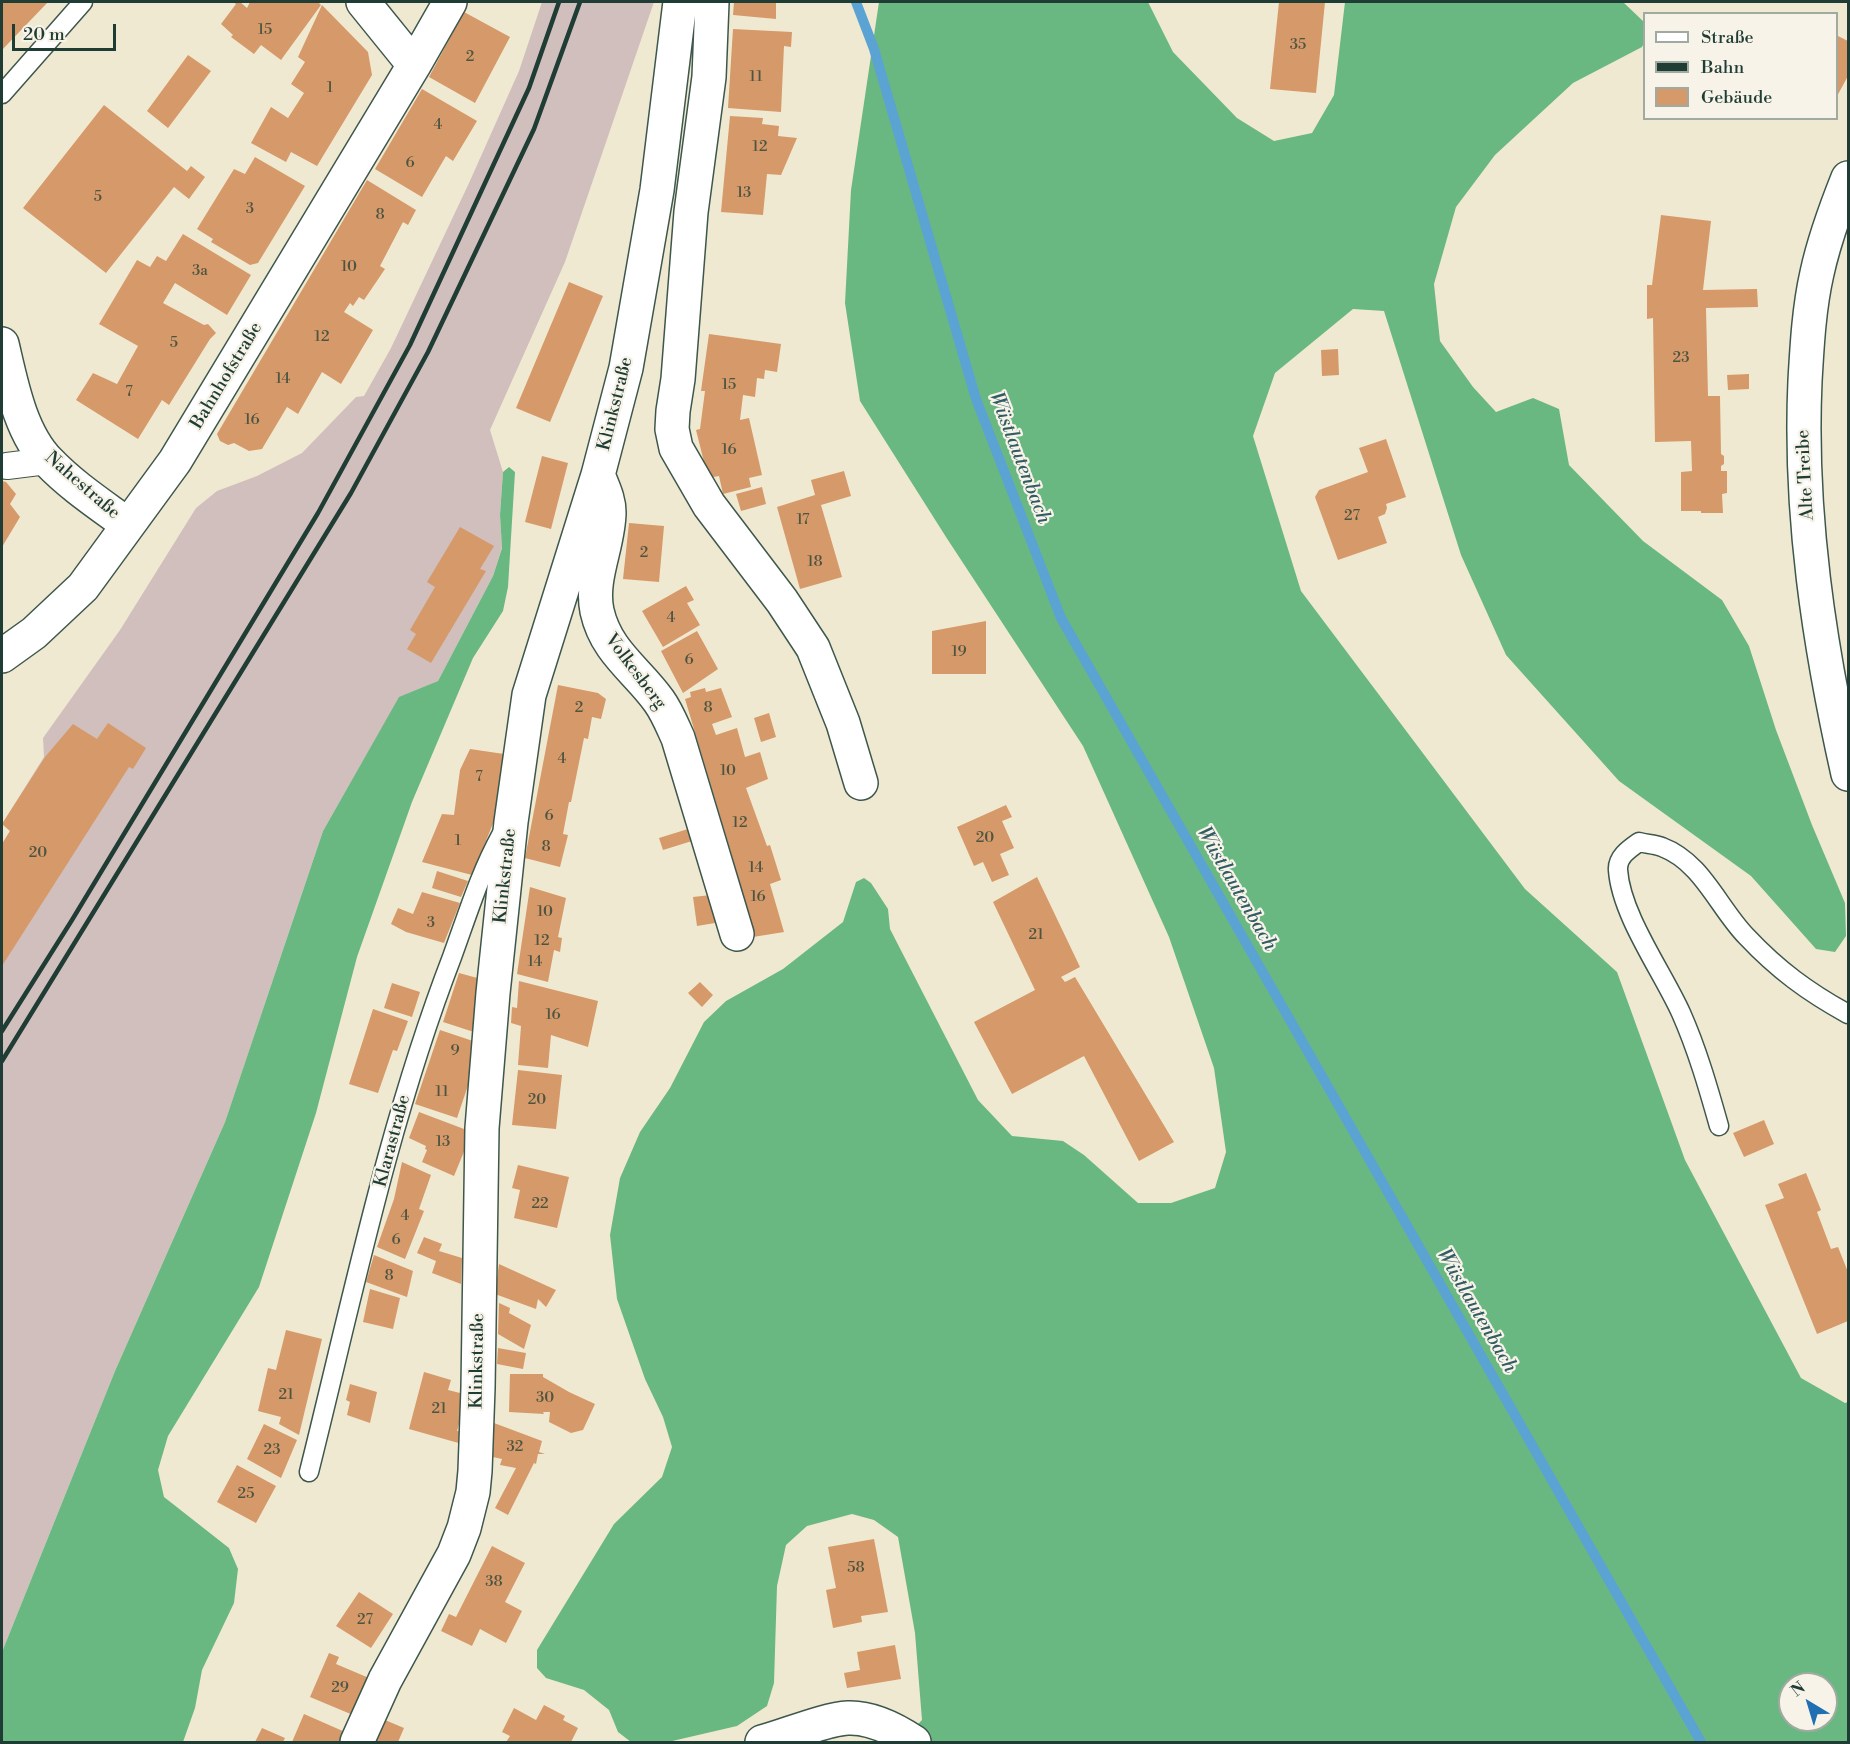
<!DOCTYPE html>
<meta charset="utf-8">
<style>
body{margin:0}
#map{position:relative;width:1850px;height:1744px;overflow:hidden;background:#f0e9d1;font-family:"Libre Bodoni",serif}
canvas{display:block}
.frame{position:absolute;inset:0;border:3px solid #1f3d34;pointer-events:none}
.legend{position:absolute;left:1643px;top:12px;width:195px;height:108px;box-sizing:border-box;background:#f7f3e8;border:2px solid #a1aaa0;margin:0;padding:8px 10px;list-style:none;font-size:18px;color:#1f3d34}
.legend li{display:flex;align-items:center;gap:12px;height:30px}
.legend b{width:30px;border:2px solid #a1aaa0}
.north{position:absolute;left:1778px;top:1672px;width:60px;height:60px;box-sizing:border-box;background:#f7f3e8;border:2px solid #a1aaa0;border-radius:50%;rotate:322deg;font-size:16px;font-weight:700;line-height:24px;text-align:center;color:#1f3d34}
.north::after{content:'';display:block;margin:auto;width:21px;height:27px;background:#1f6fb2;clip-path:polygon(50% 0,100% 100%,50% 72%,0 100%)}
.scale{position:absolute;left:12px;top:24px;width:104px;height:27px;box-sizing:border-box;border:3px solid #1f3d34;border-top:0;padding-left:8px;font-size:18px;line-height:21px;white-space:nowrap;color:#1f3d34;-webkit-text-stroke:4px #f7f3e8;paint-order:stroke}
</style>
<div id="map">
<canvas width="1850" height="1744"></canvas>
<div class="frame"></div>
<ul class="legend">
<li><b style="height:8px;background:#fff"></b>Straße</li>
<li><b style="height:8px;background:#1f3d34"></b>Bahn</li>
<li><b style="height:16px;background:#d69969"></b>Gebäude</li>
</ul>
<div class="north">N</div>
<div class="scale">20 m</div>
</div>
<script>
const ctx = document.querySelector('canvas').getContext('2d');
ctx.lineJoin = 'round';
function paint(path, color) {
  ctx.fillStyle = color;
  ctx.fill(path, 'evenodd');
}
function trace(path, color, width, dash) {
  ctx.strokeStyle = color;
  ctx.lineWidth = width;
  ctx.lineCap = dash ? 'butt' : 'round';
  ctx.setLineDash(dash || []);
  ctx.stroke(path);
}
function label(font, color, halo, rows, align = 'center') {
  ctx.font = font + ' "Libre Bodoni",serif';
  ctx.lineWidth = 4.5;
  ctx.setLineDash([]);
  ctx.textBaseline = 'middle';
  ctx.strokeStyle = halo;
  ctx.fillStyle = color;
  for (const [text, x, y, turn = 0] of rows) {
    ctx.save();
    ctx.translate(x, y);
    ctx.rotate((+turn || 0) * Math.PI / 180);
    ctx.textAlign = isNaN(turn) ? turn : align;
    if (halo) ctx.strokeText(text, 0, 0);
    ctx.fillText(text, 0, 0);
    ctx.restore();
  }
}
paint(new Path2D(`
 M542 2H654L565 262 490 430 503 472 500 515 502 547 493 576 438 681 399 698 323 831 225 1122 115 1371 2 1652V844L10 831 2 824 44 757 43 738 120 630 196 508 217 491 257 476 302 453 356 397 364 396 391 348 469 183 519 71Z`), '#d1bfbd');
paint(new Path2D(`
 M879 2H1148L1173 52 1237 118 1274 141 1312 133 1334 95 1345 2H1623L1644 22V43L1642 47 1573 83 1495 155 1456 207 1434 284 1440 341 1473 387 1496 412 1533 398 1559 409 1569 465 1643 541 1722 600 1749 646 1776 730 1812 825 1845 903 1846 936 1835 952 1816 949 1751 876 1619 781 1506 655 1461 555 1384 311 1353 309 1275 373 1253 436 1301 591 1525 889 1617 972 1685 1160 1801 1378 1845 1403 1848 1402V1742H901L922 1720 915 1633 898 1537 874 1520 852 1514 807 1526 786 1545 777 1586 774 1683 767 1706 737 1726 668 1742H631L618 1732 609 1710 584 1690 546 1678 537 1668V1650L614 1524 662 1477 672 1447 663 1417 645 1379 617 1299 610 1235 620 1178 640 1132 670 1088 704 1022 726 1001 783 969 843 922 856 882 864 878 871 883 888 909 890 929 978 1100 1012 1136 1063 1141 1084 1155 1138 1203H1171L1215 1188 1226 1152 1214 1068 1169 937 1083 746 946 537 860 401 845 303 851 190ZM1790 1684H1826V1720H1790Z
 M509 467 515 472 508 587 503 611 473 658 412 802 357 957 316 1113 259 1287 168 1436 158 1470 164 1497 229 1548 238 1569 234 1603 202 1670 195 1708 183 1742H2V1652L115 1371 225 1122 323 831 399 697 438 681 493 576 502 548 500 515 503 472Z`), '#6ab881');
trace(new Path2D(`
 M856 2 874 49 976 399 1061 618 1701 1742`), '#5ba3d2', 10);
paint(new Path2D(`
 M2 2H48L2 50Z
 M233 2H240L247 8 250 2H318L321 5 281 60 261 45 254 54 231 37 233 35 221 24 236 4Z
 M734 2H776V19L733 15Z
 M1279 2H1325L1316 93 1270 89Z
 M322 5 368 52 372 75 317 166 291 152 286 162 251 143 271 107 288 118 304 93 291 84 305 62 298 57Z
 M464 12 510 37 475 103 429 77Z
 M733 29 792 32 791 47 784 46 781 112 728 108Z
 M1836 35 1848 41V76L1836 98Z
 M188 55 211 71 168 128 147 111Z
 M422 89 477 121 453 161 446 156 422 197 375 169Z
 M104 105 187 171 191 166 205 177 189 199 174 187 106 273 23 208Z
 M730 116 763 118 762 124 779 126 778 136 797 138 781 175 767 174 763 215 721 212Z
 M255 157 305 186 258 263 250 265 211 242 213 239 197 229 234 169 245 174Z
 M367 180 416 210 408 225 403 222 380 266 385 269 364 300 359 297 353 306 350 303 344 312 373 330 341 384 322 372 298 414 287 407 262 449 249 451 234 443 228 445 220 441 217 434Z
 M1661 215 1711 221 1703 290 1757 289 1758 307 1706 308 1708 396H1720L1721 454 1724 456V464L1721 466V471H1727V493L1722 494 1723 513H1701V511H1681V472L1692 471 1691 441 1655 442 1653 318 1647 319V285H1652Z
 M183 234 251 275 227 315 175 283 163 303 204 325 208 324 216 333 210 339 169 405 162 400 138 439 76 400 93 373 117 384 138 346 99 324 137 260 150 267 157 256 166 261Z
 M569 282 603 296 550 422 516 408Z
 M709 334 781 344 777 372 765 370 764 379 757 378 755 397 743 395 740 420 749 418 762 475 749 478 751 487 723 494 719 476 708 478 696 430 700 429 705 391H701Z
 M1338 349 1339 375 1322 376 1321 350Z
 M1749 374V389L1728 390 1727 375Z
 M1386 439 1406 497 1386 504 1387 508 1385 514 1378 517 1387 543 1338 560 1315 497 1319 490 1368 472 1359 448Z
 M542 456 568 463 551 529 525 522Z
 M844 471 851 496 821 505 842 577 800 589 777 507 815 495 811 480Z
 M2 481 6 482 16 494 10 504 20 517 2 547Z
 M762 487 766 504 741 511 736 494Z
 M629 523 664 526 659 582 623 579Z
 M460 527 494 546 480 569 486 571 431 663 407 649 416 634 410 630 435 587 427 582Z
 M686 586 694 600 687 603 700 625 663 647 642 611Z
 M986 621V674H932V631Z
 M697 631 718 669 683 693 661 651Z
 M558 685 598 693 606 699 601 719 592 717 588 739 584 738 571 802H569L563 834 568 835 560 867 525 858Z
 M705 688 706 692 721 688 732 717 712 724 716 735 737 728 745 757 760 752 768 779 746 788 767 846 770 845 781 880 770 884 784 932 753 937 732 856 685 699 691 697 690 692Z
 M769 713 776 737 761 742 754 718Z
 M108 723 146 748 133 769 129 767 2 966V844L10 831 2 824 45 757 73 724 97 739Z
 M470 749 504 754 494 821 472 875 422 862 442 814 454 815 460 770Z
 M1006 805 1012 817 1002 821 1014 848 1000 854 1009 875 992 882 983 862 974 866 957 827Z
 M688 829 692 841 663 850 659 838Z
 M437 871 468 881 461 897 432 888Z
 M1037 877 1080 967 1061 977 1065 982 1075 977 1174 1142 1139 1161 1084 1056 1012 1094 974 1022 1035 990 993 902Z
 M530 887 566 898 558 937 562 938 560 952 554 950 548 982 517 974Z
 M422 892 460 903 444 943 406 932 391 924 398 908 413 914Z
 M711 895 715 923 697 926 693 897Z
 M459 973 481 979 477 1033 443 1022Z
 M519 981 598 1001 588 1047 551 1035 548 1068 518 1065 521 1026 511 1023 512 1007 517 1008Z
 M700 982 713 995 702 1007 688 993Z
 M392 983 420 992 412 1017 384 1008Z
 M373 1009 408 1021 397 1051 393 1050 378 1093 349 1084Z
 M440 1030 479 1043 477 1059 457 1118 415 1104Z
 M518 1070 562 1075 556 1129 512 1125Z
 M419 1112 472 1132 454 1176 422 1162 427 1150 425 1149 426 1146 409 1138Z
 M1764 1120 1774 1144 1744 1157 1733 1133Z
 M402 1162 431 1175 419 1209 424 1211 405 1259 377 1247 394 1199Z
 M518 1165 569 1177 557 1228 514 1218 520 1190 512 1188Z
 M1806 1173 1821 1210 1817 1212 1831 1249 1838 1247 1848 1272V1321L1817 1334 1765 1205 1784 1198 1778 1184Z
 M424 1237 442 1244 439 1251 462 1258 461 1284 432 1273 436 1261 417 1253Z
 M374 1255 413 1271 407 1297 366 1282Z
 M499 1264 556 1290 546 1307 538 1299 536 1309 495 1294Z
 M370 1289 400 1298 393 1329 363 1322Z
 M499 1303 510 1308 509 1313 531 1325 524 1349 498 1334Z
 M286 1330 322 1339 299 1435 279 1424 281 1417 258 1411 268 1368 276 1370Z
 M498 1348 526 1353 523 1369 497 1364Z
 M424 1372 451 1380 448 1390 464 1394 463 1410 457 1431 464 1432 462 1444 409 1429Z
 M510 1374H543V1377L569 1392 595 1404 583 1430 571 1433 549 1422 550 1412H543L544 1414 509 1412Z
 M350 1384 377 1392 370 1423 347 1415 350 1402 346 1400Z
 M494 1423 542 1441 539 1452 545 1454H538L536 1464 534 1463 508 1515 495 1508 516 1468 500 1465 502 1459 488 1456Z
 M264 1424 297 1440 281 1478 247 1459Z
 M237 1465 276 1486 256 1523 217 1502Z
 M874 1539 888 1612 861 1616 862 1622 833 1628 826 1590 836 1588 828 1547Z
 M492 1546 525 1563 505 1602 522 1611 506 1643 480 1629 472 1646 441 1631 449 1614 456 1617Z
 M359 1592 393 1614 371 1648 336 1626Z
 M895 1645 901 1679 847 1688 844 1673 860 1670 857 1652Z
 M329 1653 339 1657 336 1664 369 1678 353 1715 310 1697Z
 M544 1705 565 1716 563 1720 578 1728 571 1742H506L510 1736 502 1732 514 1708 536 1720Z
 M304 1714 345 1732 340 1742H292Z
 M385 1720 404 1728 398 1742H375Z
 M262 1728 285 1738 283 1742H255Z`), '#d69969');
const service = new Path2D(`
 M2 94 83 2
 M1719 1126C1708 1087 1697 1049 1681 1013 1662 971 1621 915 1618 870 1617 857 1629 849 1639 842 1646 844 1655 844 1662 847 1702 862 1718 907 1746 936 1778 970 1808 992 1848 1014
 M309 1472C352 1300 388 1123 452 957 467 916 480 873 501 835`);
const pedestrian = new Path2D(`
 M7 466 47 461`);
const minor = new Path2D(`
 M363 2 414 65
 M712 2 709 77 691 212 678 379 673 411 672 429 676 448 709 505 782 601 813 648 843 723 861 783
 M1848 178C1836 208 1824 241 1817 273 1809 308 1807 346 1805 381 1799 513 1819 645 1848 774
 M2 344C11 382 20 433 49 462 72 486 101 505 128 525
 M599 477C603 488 609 499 609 512 609 545 590 578 597 611 606 652 637 670 659 701 667 712 672 725 678 738L737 934
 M2 656 34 633 83 587 175 461 414 65 450 2
 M357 1742 385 1680 454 1554 464 1528 473 1492 475 1471 478 1388 482 1128 493 993 511 822 529 695 598 475 626 368 657 190 680 2
 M762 1742C785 1736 825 1719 848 1718 872 1717 896 1730 914 1742`);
trace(service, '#3e574c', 21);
trace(pedestrian, '#3e574c', 28);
trace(minor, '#3e574c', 36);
trace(service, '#fff', 18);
trace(pedestrian, '#fff', 26);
trace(minor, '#fff', 33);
trace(new Path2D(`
 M2 1031 72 920 318 513 410 345 529 88 559 2
 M2 1061 351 493 428 352 534 129 580 2`), '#1f3d34', 4.5);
label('15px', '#4d5441', null, [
 ["15",265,30],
 ["35",1298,45],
 ["2",470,57],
 ["11",756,77],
 ["1",330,88],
 ["4",438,125],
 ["12",760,147],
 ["6",410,163],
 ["13",744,193],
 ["5",98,197],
 ["3",250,209],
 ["8",380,215],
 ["10",349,267],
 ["3a",200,271],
 ["12",322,337],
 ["5",174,343],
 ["23",1681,358],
 ["14",283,379],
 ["15",729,385],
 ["7",129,392],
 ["16",252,420],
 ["16",729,450],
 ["27",1352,516],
 ["17",803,520],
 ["2",644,553],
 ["18",815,562],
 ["4",671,618],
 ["19",959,652],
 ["6",689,660],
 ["2",579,708],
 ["8",708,708],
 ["4",562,759],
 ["10",728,771],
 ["7",479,777],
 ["6",549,816],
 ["12",740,823],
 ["20",985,838],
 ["1",458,841],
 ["8",546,847],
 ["20",38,853],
 ["14",756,868],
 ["16",758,897],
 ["10",545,912],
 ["3",431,923],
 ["21",1036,935],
 ["12",542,941],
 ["14",535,962],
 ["16",553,1015],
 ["9",455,1051],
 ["11",442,1092],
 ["20",537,1100],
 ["13",443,1142],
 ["22",540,1204],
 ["4",405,1216],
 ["6",396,1240],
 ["8",389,1276],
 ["21",286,1395],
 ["30",545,1398],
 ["21",439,1409],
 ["32",515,1447],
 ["23",272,1450],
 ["25",246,1494],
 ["58",856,1568],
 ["38",494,1582],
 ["27",365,1620],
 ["29",340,1688]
]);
label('18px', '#1f3d34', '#f7f3e8', [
 ["Bahnhofstraße",227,376,-59],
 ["Klinkstraße",616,404,-76],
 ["Alte Treibe",1806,475,-93],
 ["Nahestraße",82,486,41],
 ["Volkesberg",635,672,53],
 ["Klinkstraße",506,876,-84],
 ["Klarastraße",393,1141,-75],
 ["Klinkstraße",478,1361,-89]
]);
label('italic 20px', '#315c63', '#f7f3e8', [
 ["Wüstlautenbach",1019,458,69],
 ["Wüstlautenbach",1236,889,60],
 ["Wüstlautenbach",1476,1311,60]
]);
</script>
